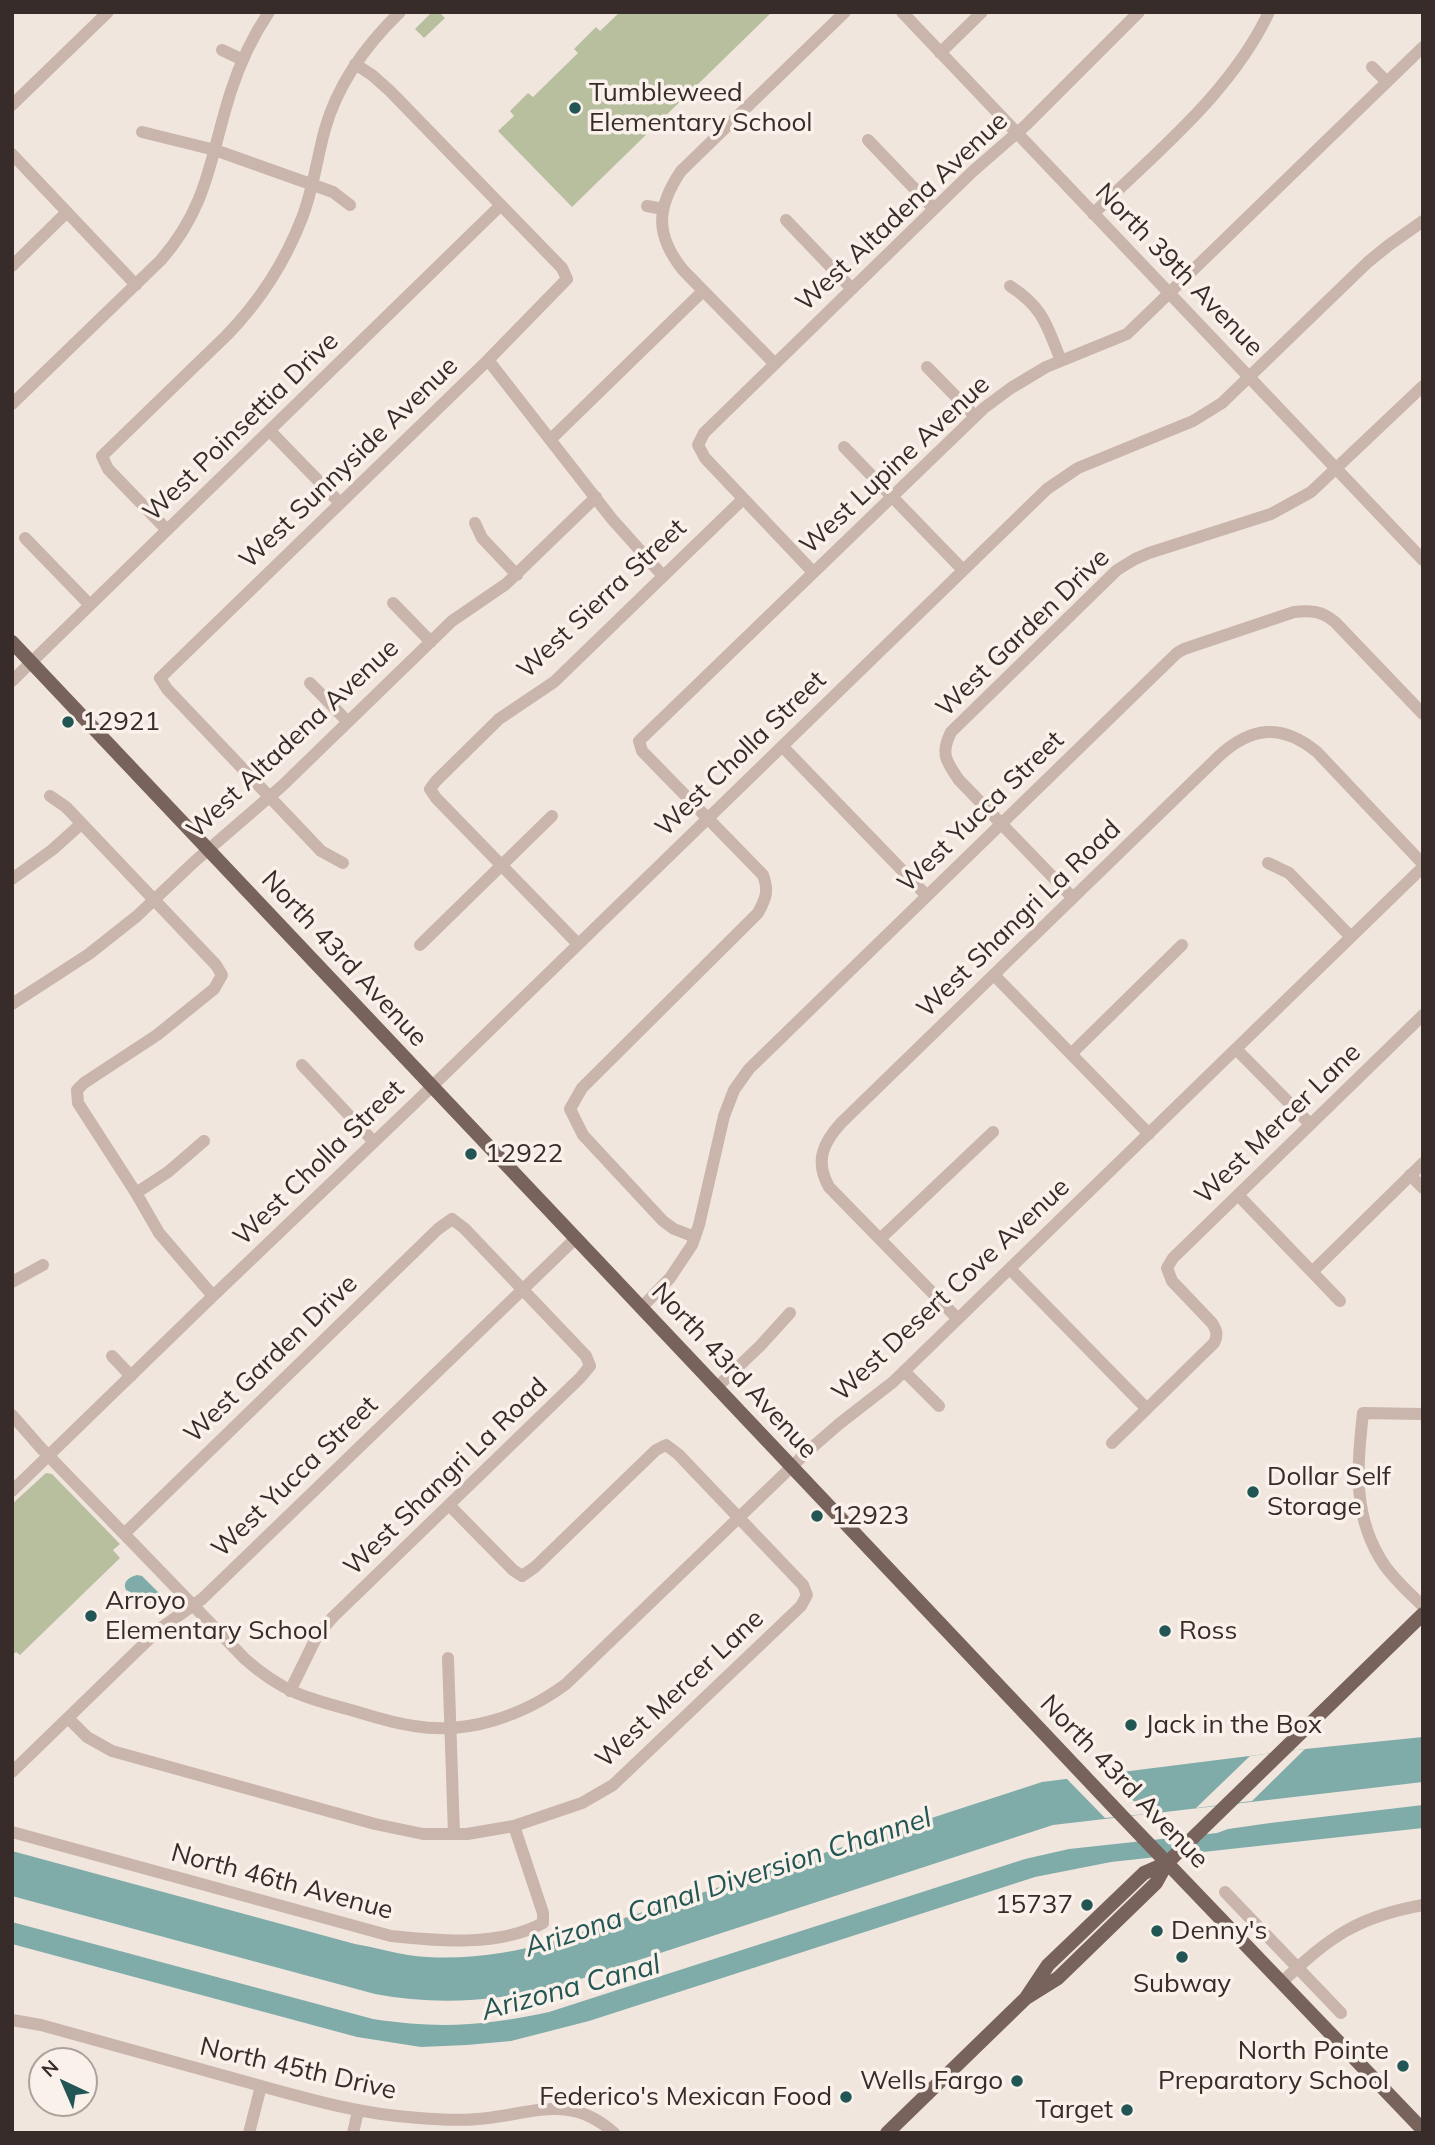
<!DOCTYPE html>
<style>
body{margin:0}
#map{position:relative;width:1435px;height:2145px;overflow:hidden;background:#f1e6de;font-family:Mulish,sans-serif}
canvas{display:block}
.frame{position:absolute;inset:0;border:14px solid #372c2a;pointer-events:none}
.north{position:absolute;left:28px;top:2047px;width:70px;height:70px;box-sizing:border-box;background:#f9f1ea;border:2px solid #aba29d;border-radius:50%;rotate:316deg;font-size:19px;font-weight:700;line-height:28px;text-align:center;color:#372c2a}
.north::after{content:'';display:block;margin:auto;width:24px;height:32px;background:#225654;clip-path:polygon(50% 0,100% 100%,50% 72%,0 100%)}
</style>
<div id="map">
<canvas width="1435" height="2145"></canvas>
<div class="frame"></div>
<div class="north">N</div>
</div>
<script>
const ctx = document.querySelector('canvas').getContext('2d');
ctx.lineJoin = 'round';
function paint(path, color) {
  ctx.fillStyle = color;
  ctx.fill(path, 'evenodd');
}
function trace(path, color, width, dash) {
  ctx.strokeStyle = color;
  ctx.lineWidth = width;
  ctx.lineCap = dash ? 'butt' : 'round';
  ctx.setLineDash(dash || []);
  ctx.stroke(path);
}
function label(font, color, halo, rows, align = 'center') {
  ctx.font = font + ' Mulish,sans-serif';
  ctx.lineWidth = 7;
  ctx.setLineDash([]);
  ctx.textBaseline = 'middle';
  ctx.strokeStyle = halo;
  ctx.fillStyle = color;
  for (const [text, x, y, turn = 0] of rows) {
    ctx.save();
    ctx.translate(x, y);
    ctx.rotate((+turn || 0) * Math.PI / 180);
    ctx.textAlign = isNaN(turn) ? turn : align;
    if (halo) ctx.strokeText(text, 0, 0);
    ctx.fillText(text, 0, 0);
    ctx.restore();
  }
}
paint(new Path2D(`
 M432 12H439L445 18 424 38 415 29Z
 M620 12H772L572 207 498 131 514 116 510 111 528 93 533 97 578 53 574 49 596 27 600 31Z
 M46 1473 52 1474 120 1544 113 1550 120 1558 20 1655 16 1652 12 1656V1519L14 1510 12 1504Z`), '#b8bf9f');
paint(new Path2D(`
 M137 1575 142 1576 159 1593V1601L155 1606C146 1606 136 1594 126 1590 122 1581 130 1577 137 1575Z
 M1423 1737V1782L1053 1825 559 1986C497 2001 438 2006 375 1994L12 1896V1851L355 1944C373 1947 390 1952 408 1955 457 1962 510 1954 557 1940L1042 1782 1305 1749Z
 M1423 1805V1828L1111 1862 1035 1877 589 2021 511 2041 467 2045 421 2047 357 2037 12 1944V1922L373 2019C438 2029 485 2026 549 2012L1025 1859 1069 1849 1217 1833 1228 1829 1270 1823Z`), '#7faca9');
paint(new Path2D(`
 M1305 1749 1252 1801 1196 1808 1250 1756Z
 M1107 1773 1146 1814 1105 1818 1066 1778Z`), '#f1e6de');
trace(new Path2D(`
 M902 12 1423 560
 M222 50 243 60
 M940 53 982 12
 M1372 67 1387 82
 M12 105 108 12
 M142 132 215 150 333 192 350 205
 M868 140 934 209
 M12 154 136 285
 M647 206 663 209
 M1093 214C1156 152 1231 93 1269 12
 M786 220 852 289
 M12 266 67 212
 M1010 286C1044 308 1047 326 1061 361
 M488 360 612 519 663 576
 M775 364 683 270C655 235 656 208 681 171L845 12
 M927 367 975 416
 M12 404 161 260C209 205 210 156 231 91 240 63 253 36 269 12
 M270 431 340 503
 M551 439 703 291
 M844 447 963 570
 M475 523 482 538 517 575
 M167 530 108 469 102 456 227 335C260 301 285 262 302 218 313 190 317 158 325 129 338 83 366 45 400 12
 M25 538 90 605
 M813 572 705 458 698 445 704 433 972 172 1026 125 1139 12
 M393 603 431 642
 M12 681 501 205
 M310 683 348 722
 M782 746 927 896
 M50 796 66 807 216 965 222 975 214 989 157 1035 84 1083 77 1090 78 1103 136 1193 159 1233 213 1296
 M343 863 321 851 167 689 160 678 488 360 567 279 562 268 390 91 372 75 355 64
 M1268 863 1289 873 1351 937
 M12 879 52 850 81 824
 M1073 898 959 780C946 761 940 754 951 732L1117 570 1135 559 1149 553 1271 514 1311 492 1423 386
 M578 944 436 798 430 789 436 781 499 719 554 682 743 499
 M420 945 552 816
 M994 975 1149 1134
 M12 1004 89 954 137 916 194 862 282 786 452 621 506 584 596 497
 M1236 1049 1310 1124
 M1071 1054 1182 945
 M302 1065 374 1142
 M1410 1175 1423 1188
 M136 1193 168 1172 204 1141
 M1238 1195 1340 1301
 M695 1237 674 1229 663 1221 583 1135 570 1109 582 1088 758 913C766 898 769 891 763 875L642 751 639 741 984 408 1011 388 1046 367 1127 334 1423 47
 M880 1239 993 1132
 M1010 1269 1147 1409
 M1312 1272 1423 1163
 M12 1282 43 1265
 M641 1308 670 1278 692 1245 699 1225 724 1116 734 1090 749 1069 1177 653 1184 649 1294 612C1311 610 1322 611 1335 622L1423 714
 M958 1319 829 1187C815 1162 822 1144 841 1123L1218 757C1251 726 1282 723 1317 752L1423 864
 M112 1356 131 1376
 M904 1371 939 1406
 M716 1388 760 1346 790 1313
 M1423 1414 1363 1413C1357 1468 1352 1518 1385 1566 1396 1581 1410 1594 1423 1606
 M12 1415 40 1447 245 1659C281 1691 305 1698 351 1710 371 1716 392 1723 414 1726 467 1735 523 1716 566 1684L808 1451 839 1424 893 1382 1423 867
 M1112 1443 1214 1343C1218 1335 1217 1331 1212 1323L1172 1281 1167 1268 1173 1258 1423 1015
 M12 1491 213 1296 418 1100 1047 489 1078 468 1193 421 1222 403 1368 262 1389 245 1423 221
 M124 1534 438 1229 452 1219 464 1228 586 1356 590 1366 580 1378 333 1617 318 1634 290 1691
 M448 1658 454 1834
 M68 1718 87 1737 112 1751 375 1824 423 1834H467L514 1826 582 1803 613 1785 801 1606 807 1595 803 1585 678 1454 666 1445 656 1450 535 1567 522 1576 513 1570 449 1505
 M12 1772 144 1644 161 1628 202 1599 575 1239
 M12 1832 391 1936C439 1941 499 1947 543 1923V1913L514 1826
 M1225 1892 1341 2013
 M1282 1982C1330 1937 1356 1917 1423 1905
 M12 2020 41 2025C106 2043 171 2061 236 2079 297 2096 356 2114 419 2118 442 2120 465 2121 488 2118 537 2112 572 2095 614 2133
 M249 2133 261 2086
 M353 2133 358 2111`), '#c9b5ab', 12);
trace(new Path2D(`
 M12 642 1123 1817 1423 2130
 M1026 1998 1058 1978 1156 1883 1167 1863 1423 1614
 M887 2133 1026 1998 1048 1965 1070 1944 1144 1873 1167 1863`), '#78625c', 14);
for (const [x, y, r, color] of [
 [575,108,7,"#225654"],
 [68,722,7,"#225654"],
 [471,1154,7,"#225654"],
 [1253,1492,7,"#225654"],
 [817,1516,7,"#225654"],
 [91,1616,7,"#225654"],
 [1165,1631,7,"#225654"],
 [1131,1725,7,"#225654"],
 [1087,1905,7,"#225654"],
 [1157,1931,7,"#225654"],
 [1182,1957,7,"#225654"],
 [1403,2066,7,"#225654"],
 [1017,2081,7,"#225654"],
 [846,2097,7,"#225654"],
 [1127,2110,7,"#225654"]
]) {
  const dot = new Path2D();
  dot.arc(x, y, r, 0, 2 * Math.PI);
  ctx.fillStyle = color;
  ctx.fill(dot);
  trace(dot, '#f9f1ea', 2.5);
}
label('26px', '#372c2a', '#f9f1ea', [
 ["Tumbleweed",589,93],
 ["Elementary School",589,123],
 ["12921",82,722],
 ["12922",485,1154],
 ["Dollar Self",1267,1477],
 ["Storage",1267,1507],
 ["12923",831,1516],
 ["Arroyo",105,1601],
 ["Elementary School",105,1631],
 ["Ross",1179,1631],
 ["Jack in the Box",1145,1725],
 ["15737",1073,1905,"right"],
 ["Denny's",1171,1931],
 ["Subway",1182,1984,"center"],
 ["North Pointe",1389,2051,"right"],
 ["Preparatory School",1389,2081,"right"],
 ["Wells Fargo",1003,2081,"right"],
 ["Federico's Mexican Food",832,2097,"right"],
 ["Target",1113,2110,"right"]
], 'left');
label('26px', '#372c2a', '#f9f1ea', [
 ["West Altadena Avenue",902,212,-43],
 ["North 39th Avenue",1179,270,46],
 ["West Poinsettia Drive",241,427,-44],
 ["West Sunnyside Avenue",349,463,-44],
 ["West Lupine Avenue",895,465,-43],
 ["West Sierra Street",602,599,-43],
 ["West Garden Drive",1023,633,-44],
 ["West Altadena Avenue",293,739,-43],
 ["West Cholla Street",741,754,-44],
 ["West Yucca Street",981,812,-44],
 ["West Shangri La Road",1019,919,-44],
 ["North 43rd Avenue",344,959,47],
 ["West Mercer Lane",1278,1124,-44],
 ["West Cholla Street",319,1163,-44],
 ["West Desert Cove Avenue",951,1290,-43],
 ["West Garden Drive",271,1359,-44],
 ["North 43rd Avenue",734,1371,47],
 ["West Yucca Street",295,1477,-44],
 ["West Shangri La Road",446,1477,-44],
 ["West Mercer Lane",680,1689,-43],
 ["North 43rd Avenue",1124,1782,46],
 ["North 46th Avenue",282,1882,15],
 ["North 45th Drive",298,2069,13]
]);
label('italic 28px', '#225654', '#f9f1ea', [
 ["Arizona Canal Diversion Channel",728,1883,-18],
 ["Arizona Canal",571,1988,-15]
]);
</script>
